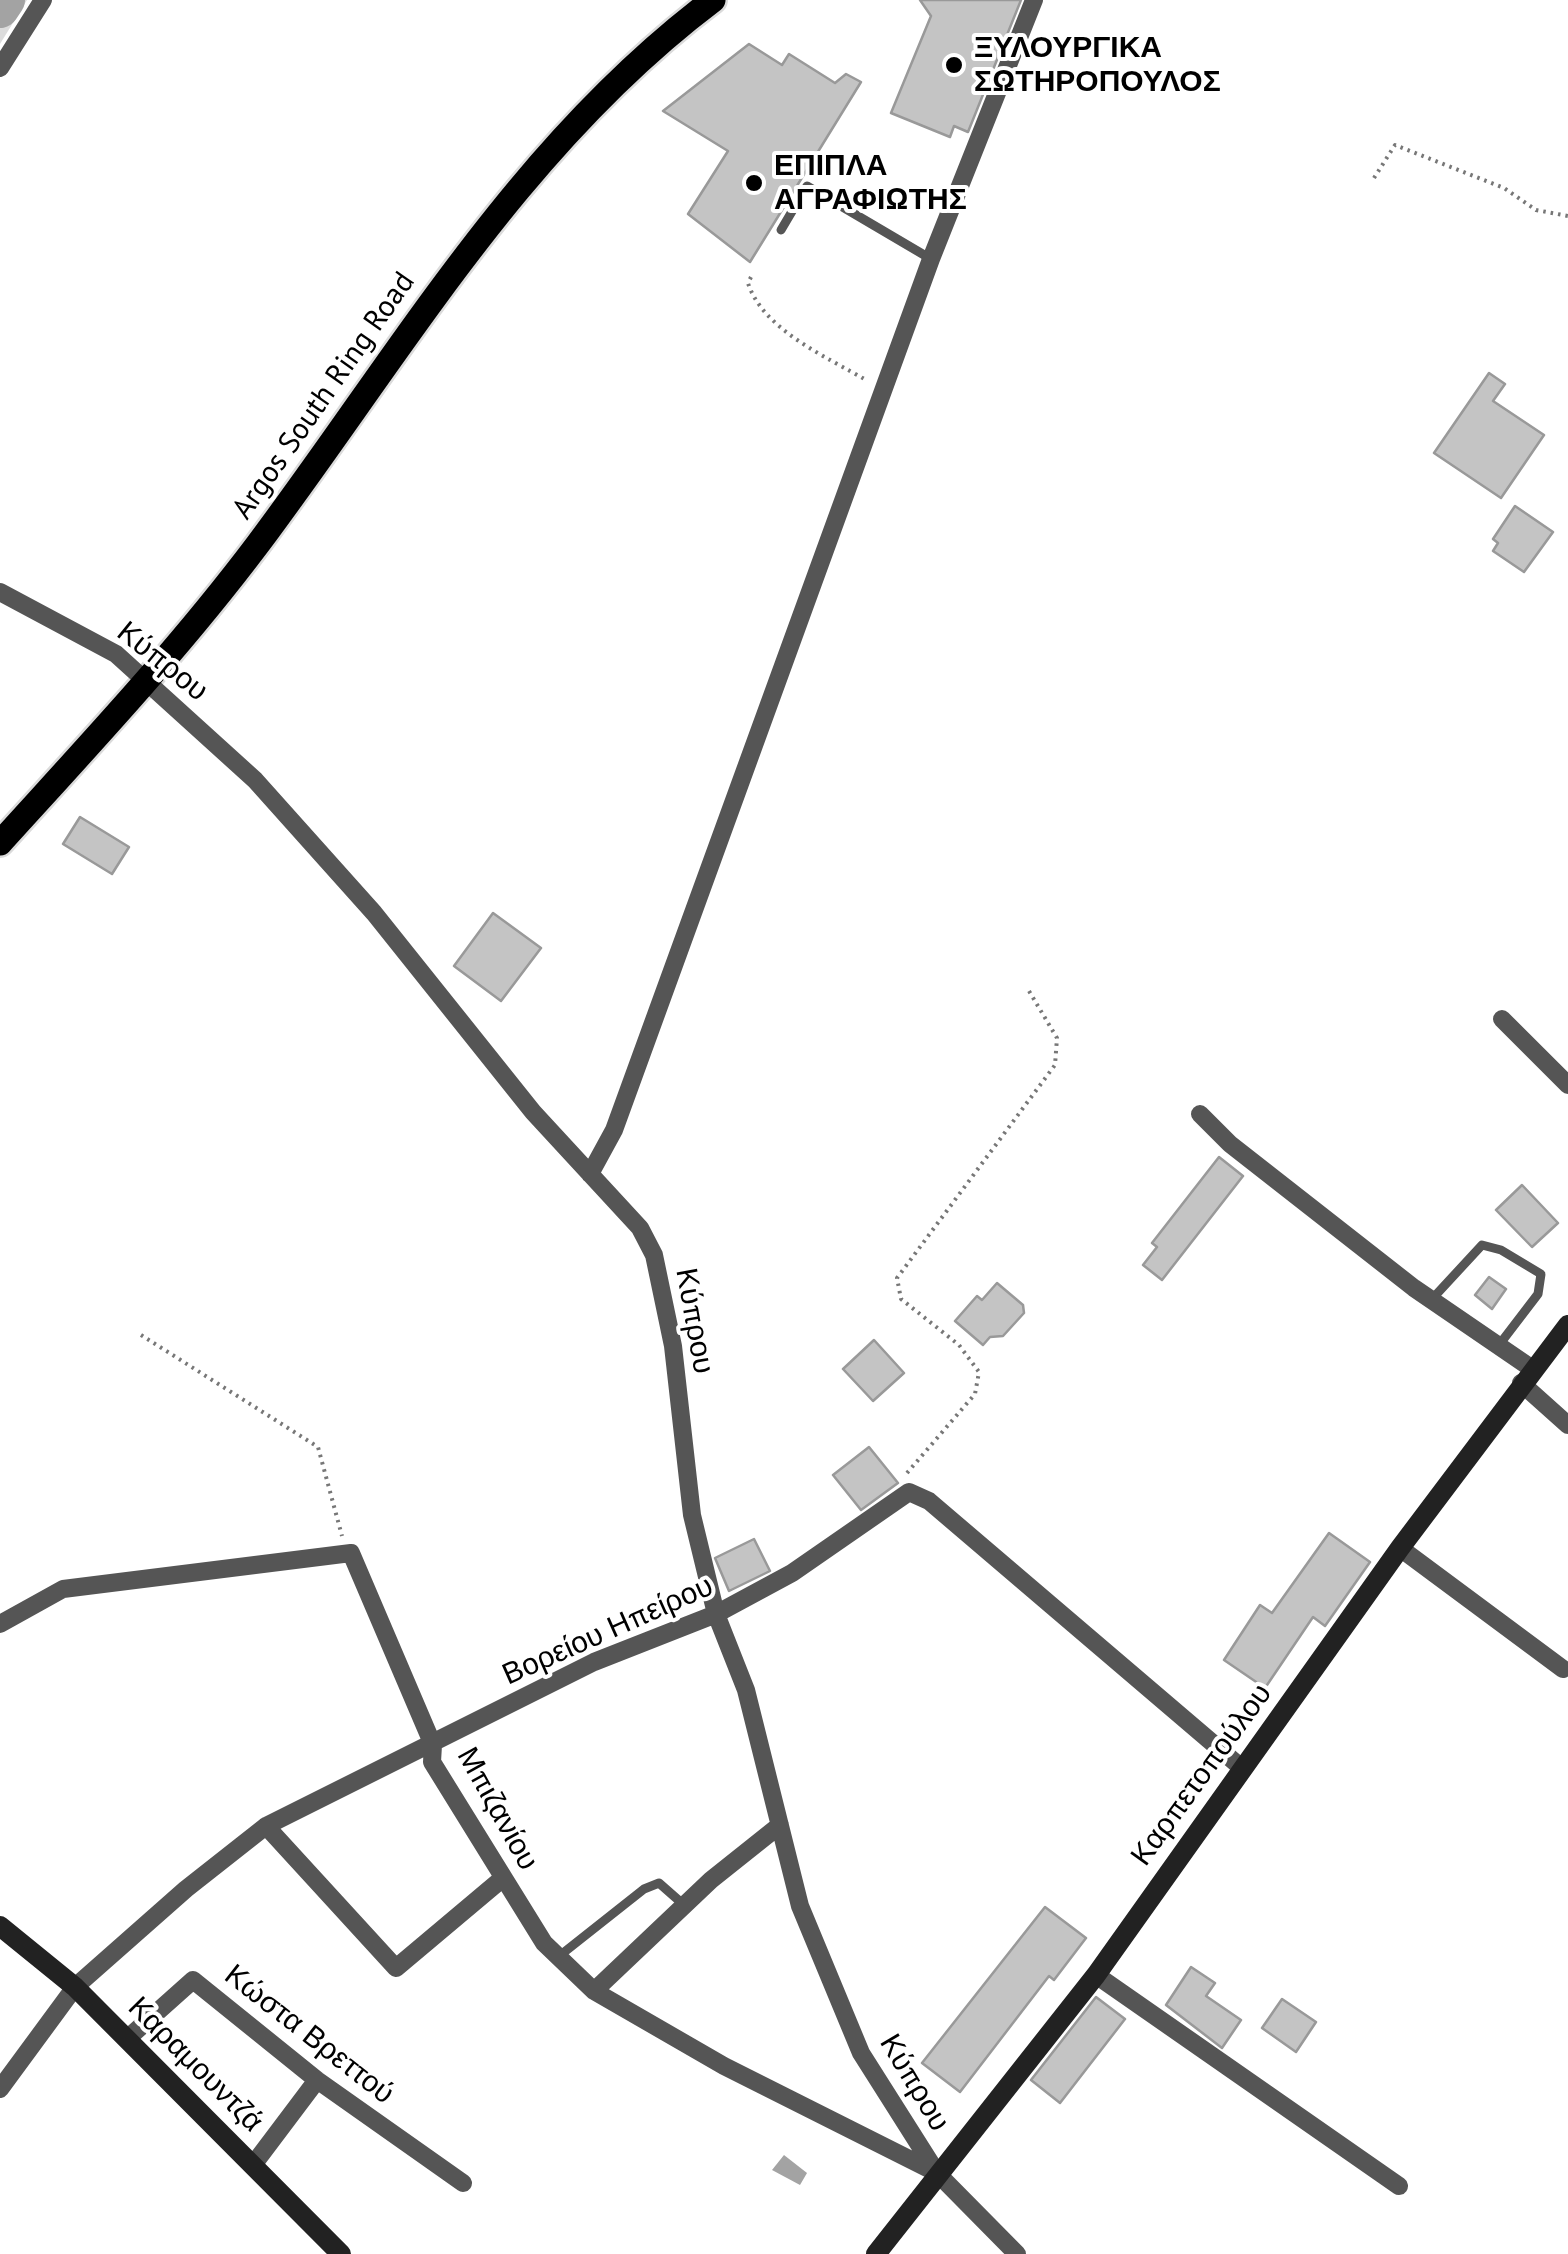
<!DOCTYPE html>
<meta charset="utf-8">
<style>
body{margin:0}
canvas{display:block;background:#fff}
</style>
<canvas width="1568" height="2254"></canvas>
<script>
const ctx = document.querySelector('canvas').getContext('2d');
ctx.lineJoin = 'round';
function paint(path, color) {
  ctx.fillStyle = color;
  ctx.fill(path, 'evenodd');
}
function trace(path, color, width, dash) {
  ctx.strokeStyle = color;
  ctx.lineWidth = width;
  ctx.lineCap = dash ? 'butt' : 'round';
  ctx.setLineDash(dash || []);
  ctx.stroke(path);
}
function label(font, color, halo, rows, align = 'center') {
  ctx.font = font + ' "PT Sans",sans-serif';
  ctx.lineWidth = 8;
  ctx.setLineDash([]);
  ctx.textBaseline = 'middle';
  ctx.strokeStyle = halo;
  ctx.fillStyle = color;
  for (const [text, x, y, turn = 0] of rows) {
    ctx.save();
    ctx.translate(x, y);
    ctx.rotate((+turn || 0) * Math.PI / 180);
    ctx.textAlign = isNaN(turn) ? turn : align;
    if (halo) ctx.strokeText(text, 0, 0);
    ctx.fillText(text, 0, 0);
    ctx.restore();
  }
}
paint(new Path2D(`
 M0 0H27L0 44Z`), '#dcdcdc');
paint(new Path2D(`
 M784 2155 807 2173 800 2185 772 2170Z`), '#a3a3a3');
trace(new Path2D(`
 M0 9 6 0`), '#a3a3a3', 38);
const building = new Path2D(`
 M920 0H1021L968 132 954 126 950 137 891 113 931 16Z
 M749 44 782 65 789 54 835 83 846 74 861 82 750 262 688 214 728 151 663 111Z
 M1489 373 1505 384 1493 401 1544 435 1501 498 1434 453Z
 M1515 506 1553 532 1524 572 1493 551 1498 543 1493 539Z
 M80 817 129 847 112 874 63 844Z
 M493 913 541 948 501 1001 454 966Z
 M1219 1157 1243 1176 1162 1280 1143 1265 1157 1247 1152 1243Z
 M1522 1185 1558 1223 1532 1247 1496 1210Z
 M1489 1277 1506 1289 1492 1309 1475 1295Z
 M997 1283 1023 1305 1024 1313 1003 1336 990 1337 983 1345 955 1321 977 1296 982 1300Z
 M874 1340 904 1373 873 1401 843 1369Z
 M869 1447 898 1483 861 1510 833 1475Z
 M1329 1533 1370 1562 1325 1626 1313 1617 1265 1688 1224 1660 1260 1605 1272 1613Z
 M754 1539 770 1571 729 1591 715 1558Z
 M1045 1907 1086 1938 1054 1980 1049 1976 960 2092 922 2063Z
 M1191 1967 1215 1983 1206 1996 1241 2020 1222 2048 1166 2005Z
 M1096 1997 1125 2019 1060 2103 1031 2080Z
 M1282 1999 1316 2022 1296 2052 1262 2028Z`);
paint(building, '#c4c4c4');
trace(building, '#999', 2.5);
const primary = new Path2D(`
 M0 843C88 746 179 649 258 544 401 353 519 146 713 0`);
trace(primary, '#dbdbdb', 30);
trace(new Path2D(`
 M1374 178 1395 145 1504 188 1536 210 1568 216
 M751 277 748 283C763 330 827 357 866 380
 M141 1335 318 1447 342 1536
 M907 1473 975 1394 979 1372 959 1345 901 1299 897 1278 1055 1065 1057 1038 1029 991`), '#777', 4, [2.5, 5]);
trace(new Path2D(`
 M781 230 807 186 931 259
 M1433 1298 1482 1245 1501 1250 1541 1274 1538 1294 1499 1345
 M558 1957 644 1889 659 1883 684 1905`), '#555', 9);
trace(new Path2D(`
 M0 68 43 0
 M0 592 116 654 255 780 374 913 533 1112 640 1228 654 1255 673 1346 692 1515 716 1614 746 1690 800 1906 861 2053 937 2173 1017 2254
 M1502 1019 1568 1085
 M1200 1114 1230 1144 1414 1288 1531 1368
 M590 1174 614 1130 931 259 1034 0
 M1521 1383 1568 1425
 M1400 1548 1563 1669
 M0 1624 63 1589 351 1553 433 1745 432 1762 544 1943 594 1991 724 2066 937 2173
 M266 1826 396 1968 503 1878
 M1096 1975 1399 2186
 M594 1991 711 1880 780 1825
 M128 2038 193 1980 317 2080 463 2183
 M0 2089 75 1987 186 1889 266 1826 594 1662 716 1614 792 1573 909 1492 929 1501 1243 1769
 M253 2165 317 2080`), '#555', 18);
trace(new Path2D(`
 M0 1926 75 1987 341 2254
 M876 2254 1096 1975 1400 1548 1568 1325`), '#222', 20);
trace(primary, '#000', 25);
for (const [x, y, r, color] of [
 [954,65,10,"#000"],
 [754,183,10,"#000"]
]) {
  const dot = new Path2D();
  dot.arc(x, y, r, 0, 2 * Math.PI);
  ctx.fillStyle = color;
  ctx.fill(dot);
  trace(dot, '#fff', 4);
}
label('bold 30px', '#000', '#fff', [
 ["ΞΥΛΟΥΡΓΙΚΑ",974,48],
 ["ΣΩΤΗΡΟΠΟΥΛΟΣ",974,82],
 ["ΕΠΙΠΛΑ",774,166],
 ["ΑΓΡΑΦΙΩΤΗΣ",774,200]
], 'left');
label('30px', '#000', '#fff', [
 ["Argos South Ring Road",324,396,-55],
 ["Κύπρου",162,662,39],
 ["Κύπρου",694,1321,80],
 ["Βορείου Ηπείρου",608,1631,-24],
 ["Καρπετοπούλου",1202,1775,-54],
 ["Μπιζανίου",497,1809,61],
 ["Κώστα Βρεττού",309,2035,38],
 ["Καραμουντζά",195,2065,45],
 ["Κύπρου",914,2083,59]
]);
</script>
